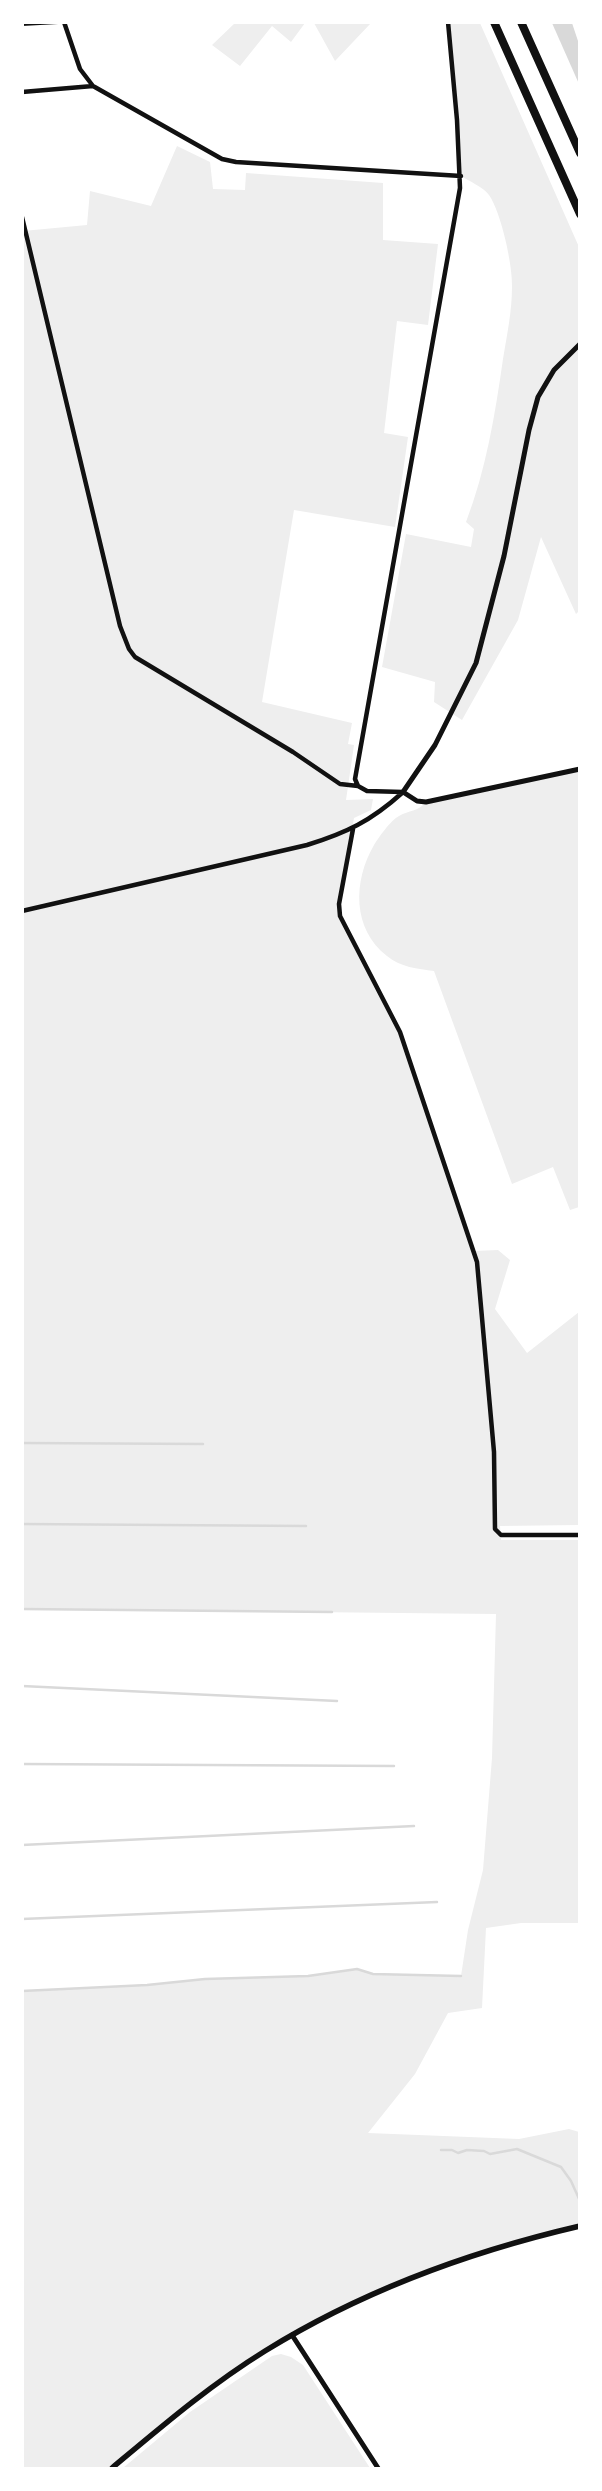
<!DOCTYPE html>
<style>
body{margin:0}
#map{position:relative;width:602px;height:2491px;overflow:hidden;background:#fff;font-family:Signika,sans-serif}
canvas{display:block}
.frame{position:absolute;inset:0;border:24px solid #fff;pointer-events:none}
</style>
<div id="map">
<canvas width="602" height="2491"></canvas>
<div class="frame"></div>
</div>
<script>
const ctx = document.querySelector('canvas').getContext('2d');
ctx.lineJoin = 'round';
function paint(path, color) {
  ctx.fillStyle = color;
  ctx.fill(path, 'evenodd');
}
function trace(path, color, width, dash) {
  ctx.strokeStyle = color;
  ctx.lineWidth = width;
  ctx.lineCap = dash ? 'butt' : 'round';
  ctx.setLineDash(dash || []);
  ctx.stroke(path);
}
paint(new Path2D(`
 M235 23V22L305 23 291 42 272 26 240 66 212 45Z
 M314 23H371L335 61Z
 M448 23H480L579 247V611L576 614 541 537 518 620 462 720 434 702 435 682 382 667 406 534 471 547 474 529 466 522C486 470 495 415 503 359 507 335 512 311 512 287 513 266 501 212 489 195 483 187 469 181 461 176Z
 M177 146 210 162 213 189 245 190 246 173 383 183V240L438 244 428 325 397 321 384 433 408 437 395 527 294 510 262 702 352 723 348 744 354 745 346 800 373 799 371 810 354 818 341 890 340 916 400 1032 474 1251 498 1250 510 1260 495 1309 527 1353 579 1312V1525L500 1526 501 1540H579V1923H521L486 1928 482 2008 448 2013 415 2074 368 2133 519 2139 569 2129 579 2132V2226L484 2250 333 2313 236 2370 112 2468H23L22 1991 147 1985 205 1979 308 1976 357 1969 373 1974 461 1976 468 1930 483 1870 492 1758 496 1614 23 1609V231L87 225 90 191 151 206Z
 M579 769V1207L570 1210 553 1167 512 1184 434 971C418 969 400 967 387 956 352 929 353 881 374 845 379 837 391 820 399 816 409 810 418 812 426 802Z
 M281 2354 291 2357 303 2365 370 2468H123L190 2412 272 2356Z`), '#eee');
paint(new Path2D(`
 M552 23H572L579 44V84Z`), '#d9d9d9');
trace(new Path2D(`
 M22 1443 203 1444
 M22 1524 306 1526
 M22 1609 332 1612
 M22 1686 337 1701
 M22 1764 394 1766
 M22 1845 414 1826
 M22 1919 437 1902
 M22 1991 147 1985 205 1979 308 1976 357 1969 373 1974 461 1976
 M441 2150H452L458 2153 467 2150 484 2151 490 2154 517 2149 561 2167 571 2181 580 2201`), '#d9d9d9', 2.5);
trace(new Path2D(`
 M22 25 58 23`), '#111', 2);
trace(new Path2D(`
 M64 22 80 69 93 86 222 159 236 162 461 176
 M22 92 93 86
 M22 217 120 626 129 649 135 657 293 752 340 784 358 786
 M403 792 367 791 358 786 355 779 460 188 457 120 448 22
 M353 829 339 904 340 916 400 1032 477 1262 494 1452 495 1529 501 1535H580
 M22 911 307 845C346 833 371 821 402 793`), '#111', 4.5);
trace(new Path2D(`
 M580 344 554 370 538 397 529 430 504 556 476 663 435 745 403 792 417 801 426 802 580 769
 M292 2335 378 2468`), '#111', 5);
trace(new Path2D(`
 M112 2468C161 2427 210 2385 265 2351 362 2291 468 2252 580 2226`), '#111', 5.5);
trace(new Path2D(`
 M494 22 580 214
 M521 22 580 153`), '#111', 8);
</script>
